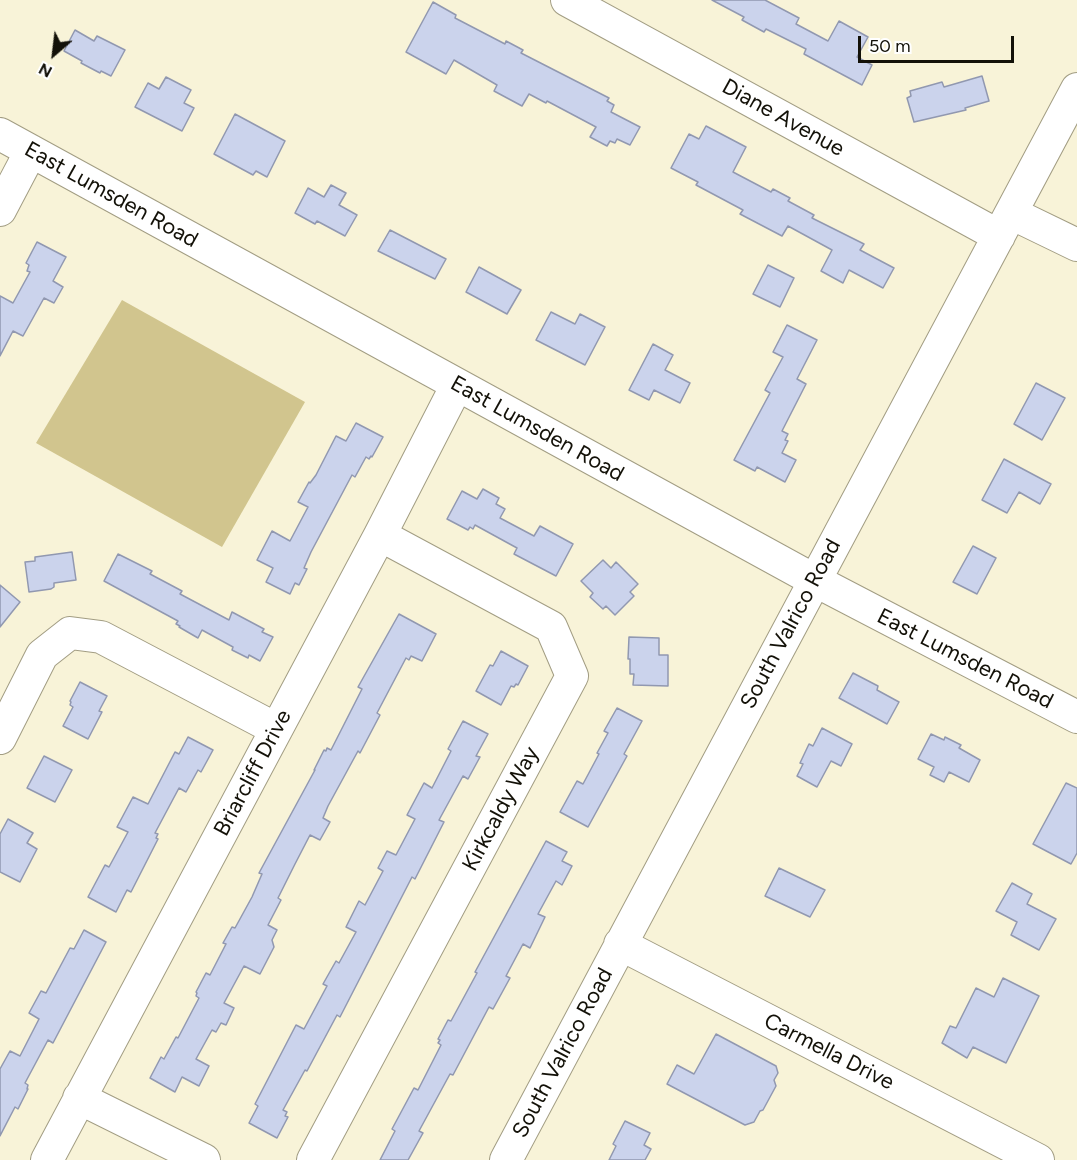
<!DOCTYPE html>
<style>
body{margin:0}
#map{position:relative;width:1077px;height:1160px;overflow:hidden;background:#f8f3d8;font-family:Figtree,sans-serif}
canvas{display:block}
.north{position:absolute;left:24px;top:24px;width:60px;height:60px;-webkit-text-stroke:4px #fff;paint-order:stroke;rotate:208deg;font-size:16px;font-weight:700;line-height:24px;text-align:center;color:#131108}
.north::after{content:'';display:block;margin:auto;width:21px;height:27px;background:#131108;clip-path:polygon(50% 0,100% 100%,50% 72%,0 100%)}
.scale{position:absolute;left:858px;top:36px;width:156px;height:27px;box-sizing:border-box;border:3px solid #131108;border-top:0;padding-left:8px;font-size:18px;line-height:21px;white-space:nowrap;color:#131108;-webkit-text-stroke:4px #fff;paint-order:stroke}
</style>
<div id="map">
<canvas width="1077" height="1160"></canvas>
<div class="north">N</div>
<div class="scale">50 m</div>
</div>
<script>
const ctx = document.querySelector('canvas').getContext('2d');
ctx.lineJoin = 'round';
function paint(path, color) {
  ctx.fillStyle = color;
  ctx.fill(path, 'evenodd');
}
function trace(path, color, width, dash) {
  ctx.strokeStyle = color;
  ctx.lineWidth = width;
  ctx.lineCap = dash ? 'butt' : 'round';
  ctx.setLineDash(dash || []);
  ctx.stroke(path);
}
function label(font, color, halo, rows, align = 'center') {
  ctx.font = font + ' Figtree,sans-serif';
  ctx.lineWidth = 5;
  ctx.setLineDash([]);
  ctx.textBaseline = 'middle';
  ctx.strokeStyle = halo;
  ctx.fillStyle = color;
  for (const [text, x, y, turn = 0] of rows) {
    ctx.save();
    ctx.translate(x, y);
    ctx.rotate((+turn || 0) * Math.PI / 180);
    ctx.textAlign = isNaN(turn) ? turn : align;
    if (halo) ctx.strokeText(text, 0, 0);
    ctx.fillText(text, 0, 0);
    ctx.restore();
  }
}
paint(new Path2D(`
 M122 300 305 402 222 547 36 443Z`), '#d1c58e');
const building = new Path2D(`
 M712 0H765L799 18 796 24 828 41 839 21 868 37 857 57 872 65 862 85 804 54 806 49 766 29 764 32 742 20 744 17Z
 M433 2 456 15 455 18 505 44 506 41 523 50 521 53 609 98 607 101 614 105 611 112 640 127 630 145 617 139 615 143 610 141 607 146 590 137 596 127 547 101 546 103 529 94 522 106 494 91 497 85 454 60 446 74 406 52Z
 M75 30 94 41 97 36 125 50 111 76 101 71 100 73 81 63 82 61 64 51Z
 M982 76 989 101 965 108 966 110 914 122 907 98 911 96 910 91 942 82 944 87Z
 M166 77 191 90 184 103 194 108 182 131 135 107 148 83 159 89Z
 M235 114 285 141 267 177 256 171 253 175 214 154Z
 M706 126 746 147 733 172 771 192 773 189 790 198 788 201 814 215 812 218 864 244 860 250 894 268 883 288 849 270 843 283 821 271 832 250 788 226 782 236 740 214 743 210 696 185 698 182 671 168 689 134 699 139Z
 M331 185 346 193 339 205 357 215 345 236 317 221 315 224 295 213 308 188 324 197Z
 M390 230 446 259 435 279 378 251Z
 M37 242 66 257 53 281 63 287 54 303 44 298 23 336 13 331 0 356V296L13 303 30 272 27 271 29 265 26 263Z
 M768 265 794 278 780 307 753 294Z
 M479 267 521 290 507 314 466 292Z
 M551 312 575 324 580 314 605 327 585 365 536 340Z
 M787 325 817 340 797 379 806 384 782 431 788 434 785 440 788 441 782 453 796 460 785 482 757 467 755 471 734 460 770 393 765 390 783 357 773 352Z
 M653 344 673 355 665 370 690 383 680 403 654 390 649 400 629 390Z
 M1036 383 1065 398 1042 440 1014 424Z
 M356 423 383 437 372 457 371 456 369 459 366 457 355 477 352 475 311 552 304 568 307 569 299 585 295 583 290 594 266 582 273 568 257 560 272 531 290 541 308 507 298 502 309 482 310 483 316 475 336 436 346 441Z
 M1004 459 1051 484 1040 504 1019 492 1007 513 982 500Z
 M483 489 499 498 496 504 505 509 500 518 534 536 540 526 573 544 556 576 514 554 517 548 475 525 473 529 470 527 468 530 447 519 462 491 477 499Z
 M973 546 996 558 977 594 953 582Z
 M72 552 76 580 54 583V587L51 589 29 592 25 562 35 561V557Z
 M118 554 152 571 150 574 182 591 180 594 229 620 232 612 264 629 262 632 273 637 260 661 249 655 248 658 232 650 233 647 202 630 198 638 179 627 180 626 176 624 178 621 104 581Z
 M603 560 611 568 616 562 638 584 630 592 634 596 615 615 606 606 603 609 590 597 593 593 581 581Z
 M0 585 20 602 0 627Z
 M399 614 436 634 422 661 411 656 409 660 406 658 377 713 380 715 360 753 358 751 328 806 323 818 330 822 320 840 310 835 295 864 278 898 281 900 268 925 277 930 272 940 274 947 260 974 244 966 224 1003 234 1008 226 1025 221 1023 216 1032 212 1030 196 1059 209 1066 199 1086 182 1077 175 1092 150 1078 161 1057 164 1059 176 1037 178 1038 199 998 196 996 197 993 196 992 206 973 210 975 226 944 223 943 232 927 235 928 252 897 262 874 259 873 315 770H314L324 750 326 751 327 748 331 750 362 689 358 687Z
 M629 637 659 638V655H668V686L633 685 634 674H630V659H628Z
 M501 651 528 666 518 685 516 684 514 687 511 686 501 705 476 691 490 665 493 666Z
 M853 673 878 686 877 690 899 702 887 724 839 698Z
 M80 682 107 696 99 711 102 712 88 739 63 726 73 707 70 705 71 702 70 701Z
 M617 708 642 721 624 754 627 756 588 827 560 812 577 781 583 784 599 754 597 753 608 733 604 731Z
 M463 721 488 734 476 756 480 757 468 779 463 776 439 820 444 822 415 879 412 877 340 1017 337 1015 307 1071 305 1070 283 1110 287 1112 285 1116 288 1117 277 1138 249 1123 258 1106 255 1104 296 1025 304 1029 327 986 323 984 336 961 339 963 356 932 346 927 359 901 365 905 383 871 378 868 387 851 396 855 415 819 407 815 424 783 432 788 451 751 448 749Z
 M822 728 852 744 841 766 831 761 817 787 797 776 803 764 800 763 809 744 813 746Z
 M931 734 944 740 945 737 961 745 959 748 980 760 969 782 949 772 944 782 930 775 934 767 918 759Z
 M188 737 213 750 201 772 198 770 186 792 179 788 155 833 158 834 156 838 158 839 131 892 127 890 116 912 88 897 105 865 109 867 128 832 117 827 133 797 148 804 175 752 179 754Z
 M44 756 72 770 55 802 27 788Z
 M1066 783 1077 788V853L1071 864 1033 844Z
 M8 819 33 833 27 843 37 849 20 882 0 872V834Z
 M546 841 567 852 562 861 572 866 562 885 556 881 538 914 545 917 530 948 523 944 506 976 510 978 493 1009 489 1007 453 1075 450 1074 419 1131 423 1133 408 1160H380L395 1131 392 1129 414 1088 418 1090 441 1045 438 1043 440 1040 438 1039 448 1020 451 1021 477 973 475 972Z
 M779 868 825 890 810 917 765 896Z
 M1012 883 1032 894 1027 904 1056 919 1039 950 1011 935 1017 922 996 911Z
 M84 930 106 942 53 1043 48 1040 25 1083 28 1085 27 1089H28L18 1109 15 1107 0 1136V1069L10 1051 20 1056 39 1019 29 1013 41 991 46 993 70 948 74 949Z
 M1003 978 1039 996 1006 1063 973 1047 967 1058 942 1043 950 1026 956 1028 976 988 994 997Z
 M716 1034 776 1066 778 1073 774 1080 776 1086 763 1110 760 1111 754 1122 745 1125 667 1084 677 1065 694 1074Z
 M625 1121 650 1133 644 1145 651 1149 645 1160H609L616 1146 613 1144Z`);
paint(building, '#cbd3ec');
trace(building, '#9198b0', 1.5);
const minor = new Path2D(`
 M567 0 999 236
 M0 134 814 580 1077 717
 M0 210 31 151
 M1011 213 1077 245
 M0 738 42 655 70 633 101 637 276 729
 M620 944 1038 1160
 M79 1098 204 1160
 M47 1160 380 535 457 385
 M313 1160 572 676 551 627 380 535
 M506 1160 1077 89`);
trace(minor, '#a29d83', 34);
trace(minor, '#fff', 32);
label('22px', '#131108', '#fff', [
 ["Diane Avenue",783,118,29],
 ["East Lumsden Road",111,195,29],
 ["East Lumsden Road",537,429,29],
 ["South Valrico Road",791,624,-62],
 ["East Lumsden Road",965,659,27],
 ["Briarcliff Drive",253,773,-62],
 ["Kirkcaldy Way",501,809,-62],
 ["Carmella Drive",829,1052,27],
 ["South Valrico Road",563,1053,-62]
]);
</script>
